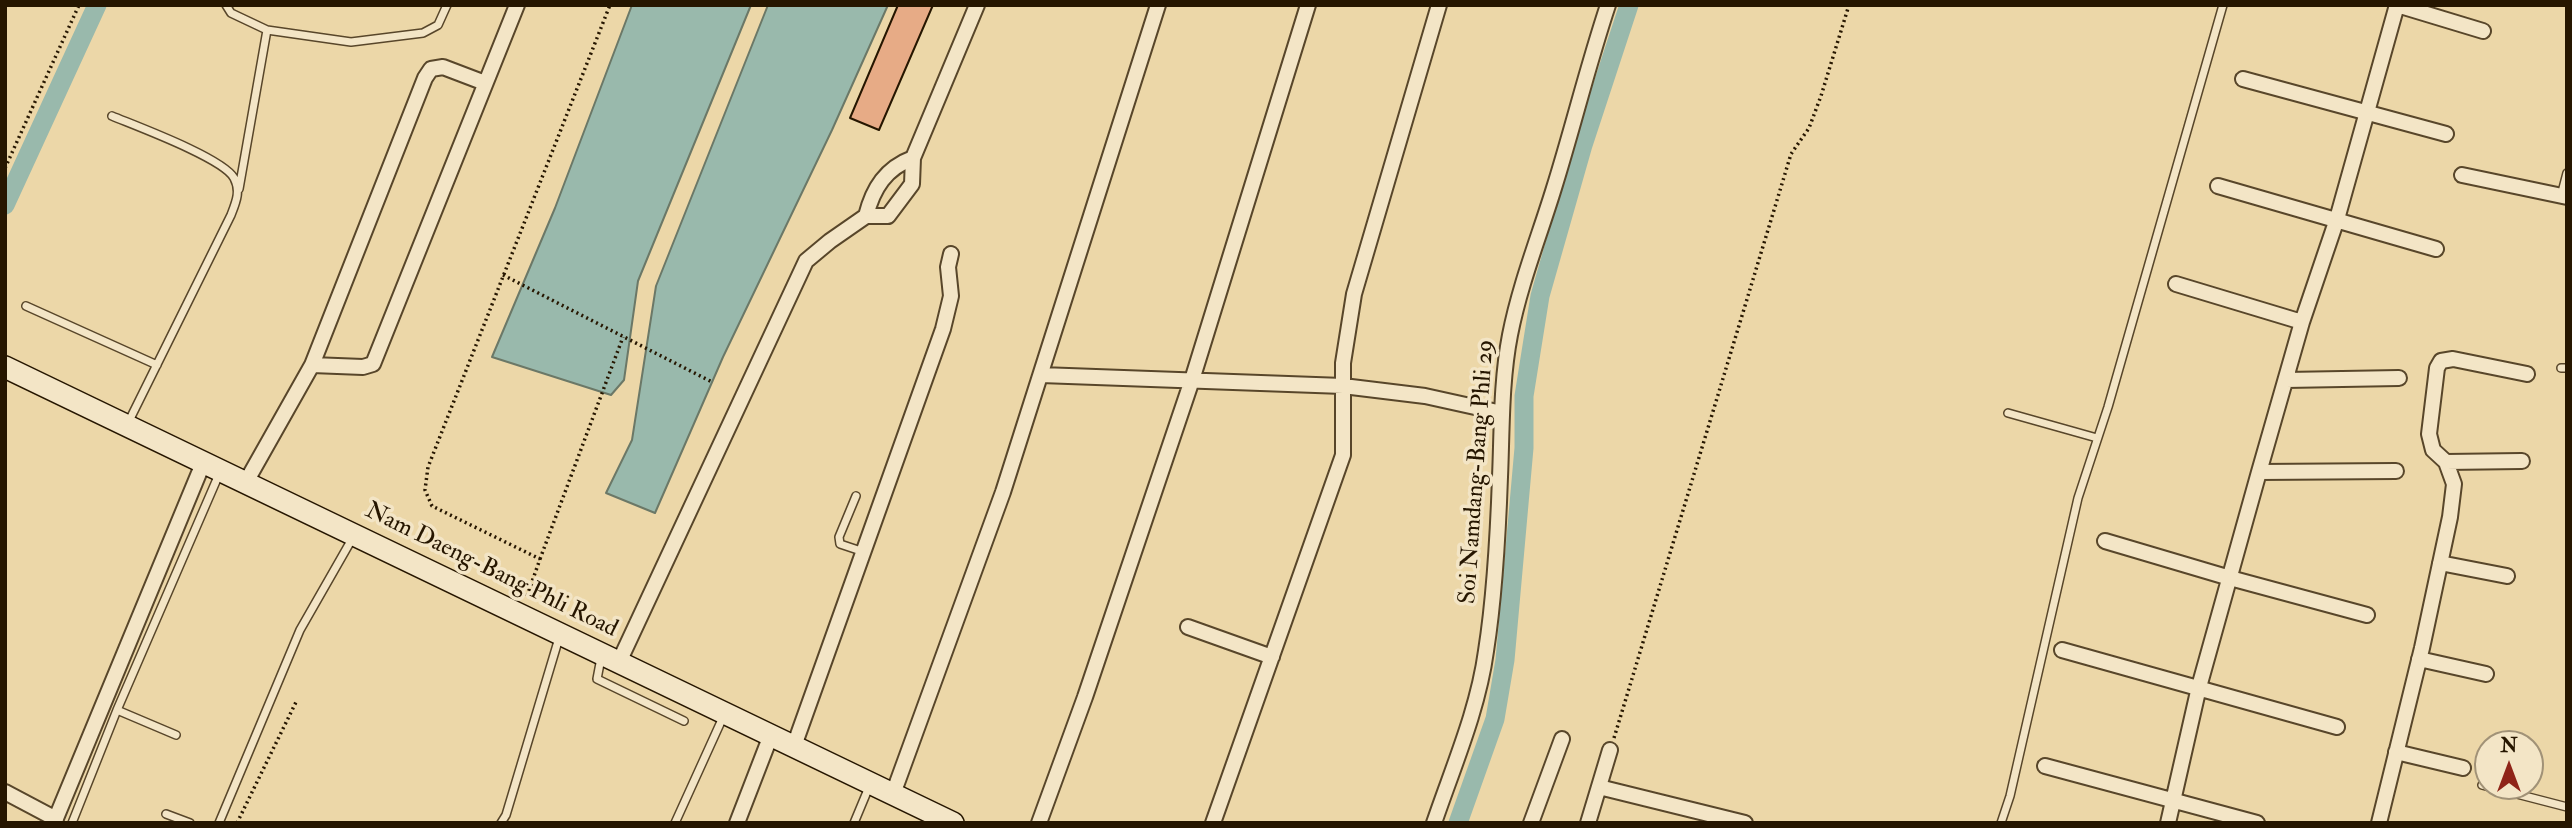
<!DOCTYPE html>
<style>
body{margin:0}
#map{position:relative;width:2572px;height:828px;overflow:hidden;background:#ecd7a8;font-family:"IM FELL Double Pica",serif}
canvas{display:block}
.frame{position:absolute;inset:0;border:7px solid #261600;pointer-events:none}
.north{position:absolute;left:2474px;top:730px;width:70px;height:70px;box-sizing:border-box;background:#f3e5c6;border:2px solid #a19277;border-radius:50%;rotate:0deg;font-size:19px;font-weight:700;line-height:28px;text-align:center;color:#261600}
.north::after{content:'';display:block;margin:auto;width:24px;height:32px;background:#8f2418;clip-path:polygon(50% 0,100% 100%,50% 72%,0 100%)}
</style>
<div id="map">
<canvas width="2572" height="828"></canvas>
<div class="frame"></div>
<div class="north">N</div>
</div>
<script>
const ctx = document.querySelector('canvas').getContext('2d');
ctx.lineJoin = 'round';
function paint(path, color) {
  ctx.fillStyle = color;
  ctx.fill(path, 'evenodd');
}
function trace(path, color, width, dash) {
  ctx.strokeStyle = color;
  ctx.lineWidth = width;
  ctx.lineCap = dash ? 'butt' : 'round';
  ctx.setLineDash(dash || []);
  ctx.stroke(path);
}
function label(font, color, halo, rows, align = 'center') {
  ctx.font = font + ' "IM FELL Double Pica",serif';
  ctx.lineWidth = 7;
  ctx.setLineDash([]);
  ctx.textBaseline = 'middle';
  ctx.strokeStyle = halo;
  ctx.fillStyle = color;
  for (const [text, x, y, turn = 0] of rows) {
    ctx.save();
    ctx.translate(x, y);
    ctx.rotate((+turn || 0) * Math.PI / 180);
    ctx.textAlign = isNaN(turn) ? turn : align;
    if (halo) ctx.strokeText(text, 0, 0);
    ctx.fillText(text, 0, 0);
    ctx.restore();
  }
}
const water = new Path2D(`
 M632 5H751L638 281 624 380 611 395 492 357 555 208Z
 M768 5H888L832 130 723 357 655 513 606 493 632 440 656 286Z`);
paint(water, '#99b9ac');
trace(water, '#6b7867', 2);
trace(new Path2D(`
 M5 205 97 5
 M1458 823 1495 719 1505 660 1524 448V396L1540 296 1583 145 1629 5`), '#99b9ac', 19);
const building = new Path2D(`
 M898 5H933L879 130 850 118Z`);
paint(building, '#e7ab86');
trace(building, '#261600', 2);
const service = new Path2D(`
 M226 5 231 13 267 30 351 42 423 33 438 25 447 5
 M112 116C136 126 223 158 234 178 241 191 236 202 231 215L128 423
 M239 189 267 30
 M2561 196 2567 173
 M26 306 157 365
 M2561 368H2567
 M2008 413 2097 438
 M856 496 839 537 840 544 864 552
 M601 658 597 679 684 721
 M117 710 176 735
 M2482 785 2567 807
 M166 814 190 823
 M72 823 117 710 220 472
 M219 823 300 630 352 539
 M501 823 506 815 559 638
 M675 823 724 715
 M854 823 869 787
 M2001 823 2010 796 2078 498 2108 407 2223 5`);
const minor = new Path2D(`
 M2243 79 2446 134
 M2462 175 2567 197
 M2218 186 2436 249
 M866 216C873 188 886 168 913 158
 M2176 284 2302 322
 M312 365 425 78 431 69 443 67 485 83
 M1041 375 1343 386 1425 396 1502 413
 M2286 380 2399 378
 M2446 462 2522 461
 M2259 472 2396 471
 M246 482 312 365 363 367 373 364 517 5
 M2105 541 2230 578 2367 615
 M2440 563 2507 576
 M1188 627 1272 657
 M2062 650 2337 727
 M2419 659 2486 674
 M619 662 806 261 830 241 866 216H888L912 184 913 158 977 5
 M794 746 943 329 951 296 948 267 951 254
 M2396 752 2463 768
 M2045 766 2257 823
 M1599 787 1745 823
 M5 792 56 819
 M893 794 1003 492 1158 5
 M54 823 204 461
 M737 823 771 735
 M1039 823 1085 697 1192 380 1308 5
 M1213 823 1343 455V363L1354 294 1439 5
 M1434 823C1453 767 1478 710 1486 651 1495 594 1498 535 1500 477 1502 430 1501 381 1510 335 1520 284 1539 237 1554 188 1573 127 1588 65 1608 5
 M1531 823 1562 739
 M1588 823 1610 750
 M2168 823 2199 687 2259 472 2302 322 2337 219 2397 5 2483 31
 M2379 823 2422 648 2450 517 2454 484 2446 462 2433 450 2429 434 2437 368 2441 361 2453 359 2527 374`);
const secondary = new Path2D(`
 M5 367 953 823`);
trace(service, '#58462a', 10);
trace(minor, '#58462a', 18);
trace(secondary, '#261600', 24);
trace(new Path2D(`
 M5 168 79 5
 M503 275 712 382
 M540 559 623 337
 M527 596 540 559 432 506 425 490 428 467 610 5
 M1614 738 1791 154 1809 128 1821 96 1849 5
 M237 823 297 700`), '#261600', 3.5, [2, 3.5]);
trace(service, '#f3e5c6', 7);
trace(minor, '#f3e5c6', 14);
trace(secondary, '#f3e5c6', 21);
label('24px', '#261600', '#f3e5c6', [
 ["Soi Namdang-Bang Phli 29",1478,472,-86],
 ["Nam Daeng-Bang Phli Road",491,571,26]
]);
</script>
